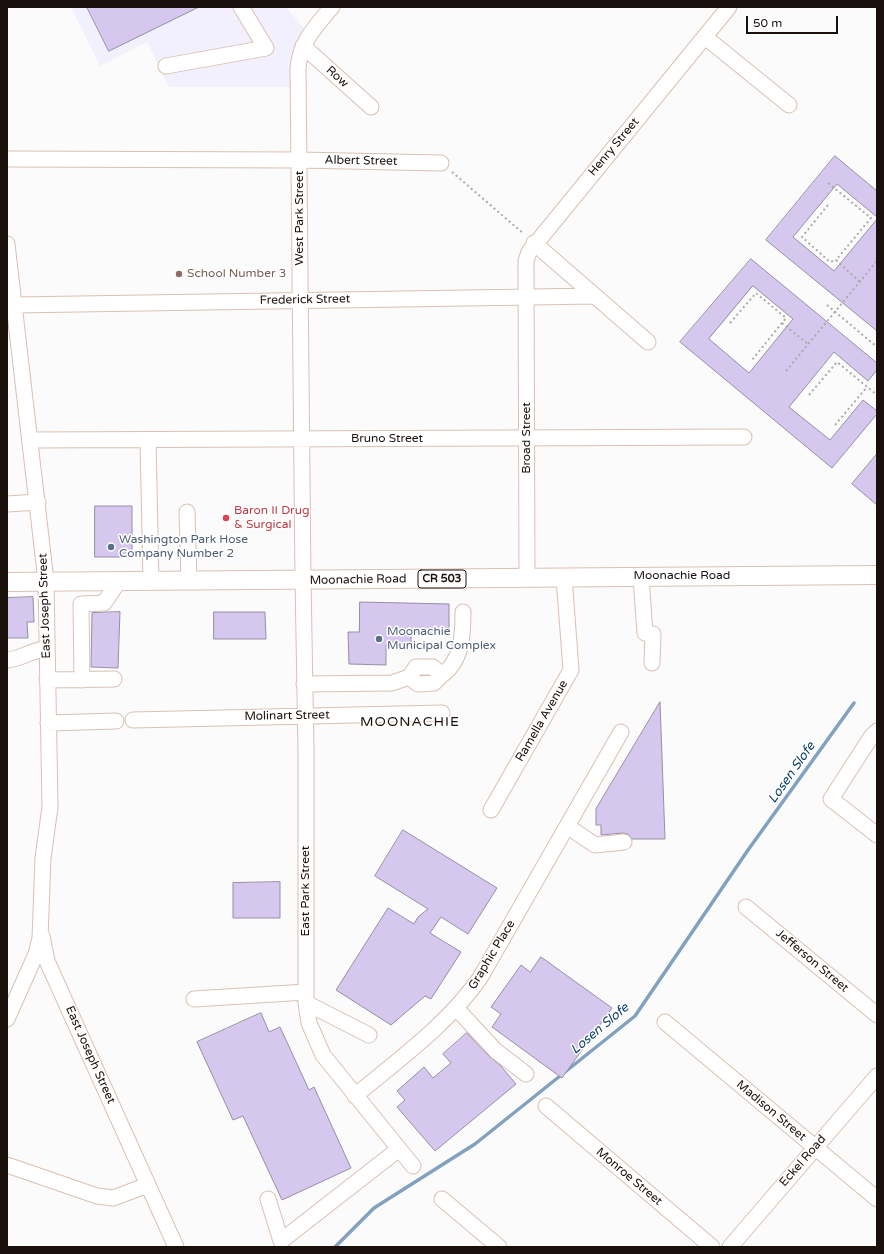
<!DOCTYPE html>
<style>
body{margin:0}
#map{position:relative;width:884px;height:1254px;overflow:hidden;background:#fbfbfb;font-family:"Varela Round",sans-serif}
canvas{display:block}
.frame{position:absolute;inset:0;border:8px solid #19100b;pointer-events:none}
.scale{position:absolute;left:746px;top:16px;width:92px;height:18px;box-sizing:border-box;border:2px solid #19100b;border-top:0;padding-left:5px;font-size:12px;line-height:14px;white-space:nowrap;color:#19100b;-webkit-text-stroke:3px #fff;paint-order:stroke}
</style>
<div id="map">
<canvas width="884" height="1254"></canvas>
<div class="frame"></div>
<div class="scale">50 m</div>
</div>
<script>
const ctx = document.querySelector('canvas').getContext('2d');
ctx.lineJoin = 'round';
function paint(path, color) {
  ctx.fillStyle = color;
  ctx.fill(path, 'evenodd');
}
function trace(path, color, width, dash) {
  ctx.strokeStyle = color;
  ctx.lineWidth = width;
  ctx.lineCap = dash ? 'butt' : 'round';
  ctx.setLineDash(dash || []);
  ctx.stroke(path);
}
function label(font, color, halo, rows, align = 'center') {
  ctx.font = font + ' "Varela Round",sans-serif';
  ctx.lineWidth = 3;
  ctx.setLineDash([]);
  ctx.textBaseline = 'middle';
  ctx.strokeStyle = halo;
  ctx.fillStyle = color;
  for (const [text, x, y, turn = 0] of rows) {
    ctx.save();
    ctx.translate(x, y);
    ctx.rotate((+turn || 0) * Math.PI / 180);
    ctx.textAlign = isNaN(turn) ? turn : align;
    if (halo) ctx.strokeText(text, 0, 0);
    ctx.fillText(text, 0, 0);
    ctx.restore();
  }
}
paint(new Path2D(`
 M71 7H286L309 34 299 87H169L147 42 100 66Z`), '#f2f0fd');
trace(new Path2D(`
 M335 1247 374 1208 475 1144 635 1016 748 850 854 703`), '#82a1be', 3.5);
const building = new Path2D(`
 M87 7H199L109 51Z
 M835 156 877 191V217L837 184 793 237 834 271 877 219V331L766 240Z
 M751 259 877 363V370L868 381 834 352 789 407 830 440 863 400 877 411V414L832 468 680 342ZM753 286 793 319 749 373 709 339Z
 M877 454V505L852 484Z
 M95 506H132V557H95Z
 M33 597 34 622H27L28 638H7V598Z
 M360 602 449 604V633L411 632V645H386V665L349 664 348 632H359Z
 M120 612 118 668 91 667 92 613Z
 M214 612H265L266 639H214Z
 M660 702 665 839H632L628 834 623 833 601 835V825H596V809Z
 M403 830 497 888 468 934 441 917 430 933 461 952 431 999 425 996 391 1025 336 990 388 908 414 924 418 917 428 909 375 876Z
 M280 882V918H233V883Z
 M541 957 612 1008 562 1078 492 1027 501 1014 491 1007 521 965 530 972Z
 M261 1013 269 1032 280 1027 309 1090 314 1087 351 1168 282 1200 243 1116 233 1120 197 1042Z
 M467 1033 490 1057 500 1065 516 1084 435 1151 397 1107 405 1100 397 1091 424 1067 433 1078 451 1063 443 1054Z`);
paint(building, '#d5c7ed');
trace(building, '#968ea5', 1);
const minor = new Path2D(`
 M332 7C316 26 300 42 298 68L303 580 306 749V1003L309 1023 323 1055 413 1166
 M705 37 789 105
 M303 46 371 107
 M166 66 266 48 241 7
 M7 159 299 160 441 163
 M534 243 648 342
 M7 244 46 581 50 807 43 858 40 938 36 954 7 1019
 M14 305 595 296
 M31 440 744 437
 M148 440 151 581
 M7 504 38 502
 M187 512 189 581
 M641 577 645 633 653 634 652 663
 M527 578 526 261 529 252 729 7
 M7 660C22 659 32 649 47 649
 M442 675C462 661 463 635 463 612
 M47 680 114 679
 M82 680 81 604 104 603 119 581
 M304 684 392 683 409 677 416 667H433L442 675 434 683 418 684 409 677
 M133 720 442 713
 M48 723 116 721
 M877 731 871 737 831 799 877 835
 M491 810 571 670 564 577
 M567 826 595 845 624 842
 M746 907 877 1015
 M42 936 47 961 176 1247
 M194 999 306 992
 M306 1003 369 1035
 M456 1008 496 1051 526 1074
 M665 1022 877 1199
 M355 1096C399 1059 447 1025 480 978L621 732
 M546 1106 712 1247
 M7 1165 97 1196 113 1198 148 1185
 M268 1199 281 1241 399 1149
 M442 1199 499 1247
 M730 1247 877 1076`);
const major = new Path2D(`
 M7 582 877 575`);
trace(minor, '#dac0b2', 17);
trace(major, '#dac0b2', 20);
trace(new Path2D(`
 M452 172 524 234
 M828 183 871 218 836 260 860 282
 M828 205 802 237 830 262 836 260
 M827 305 877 347
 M730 323 756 293 786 318 752 360
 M782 323 808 344
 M786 371 877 261
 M809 395 837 362 877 395
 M835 425 867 387`), '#adaaa8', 2, [2, 3]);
trace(minor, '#fff', 15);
trace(major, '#fff', 18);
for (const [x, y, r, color] of [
 [179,274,4,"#8d6e63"],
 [226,518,4,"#e0444e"],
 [111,547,4,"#5c6f8a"],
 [379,639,4,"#5c6f8a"]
]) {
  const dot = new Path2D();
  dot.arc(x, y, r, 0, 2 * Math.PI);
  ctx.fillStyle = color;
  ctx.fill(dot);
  trace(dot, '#fff', 1.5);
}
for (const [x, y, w] of [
 [442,579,48]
]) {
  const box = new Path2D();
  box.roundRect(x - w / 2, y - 9, w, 18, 3);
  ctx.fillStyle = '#fff';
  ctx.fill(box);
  trace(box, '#19100b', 1);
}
label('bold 11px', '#19100b', null, [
 ["CR 503",442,579]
]);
label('12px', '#19100b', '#fff', [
 ["Row",337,77,42],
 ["Henry Street",614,147,-50],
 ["Albert Street",361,161,1],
 ["West Park Street",300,218,-90],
 ["Frederick Street",305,300,-1],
 ["Broad Street",527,438,-90],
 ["Bruno Street",387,439],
 ["Moonachie Road",682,576],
 ["Moonachie Road",358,580,-1],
 ["East Joseph Street",45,606,-92],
 ["Molinart Street",287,716,-1],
 ["Ramella Avenue",542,721,-60],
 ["East Park Street",306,891,-90],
 ["Graphic Place",492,955,-59],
 ["Jefferson Street",812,961,40],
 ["East Joseph Street",90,1055,66],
 ["Madison Street",771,1111,40],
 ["Eckel Road",803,1161,-49],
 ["Monroe Street",629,1177,40]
]);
label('12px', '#785e54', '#fff', [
 ["School Number 3",187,274]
], 'left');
label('12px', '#be3a42', '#fff', [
 ["Baron II Drug",234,511],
 ["& Surgical",234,525]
], 'left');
label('12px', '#4e5e75', '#fff', [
 ["Washington Park Hose",119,540],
 ["Company Number 2",119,554],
 ["Moonachie",387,632],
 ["Municipal Complex",387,646]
], 'left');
label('italic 13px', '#0d4168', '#fff', [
 ["Losen Slofe",792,773,-55],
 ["Losen Slofe",600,1029,-40]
]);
ctx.letterSpacing = '1px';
label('14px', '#19100b', '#fff', [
 ["MOONACHIE",410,722]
]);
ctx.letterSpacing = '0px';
</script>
